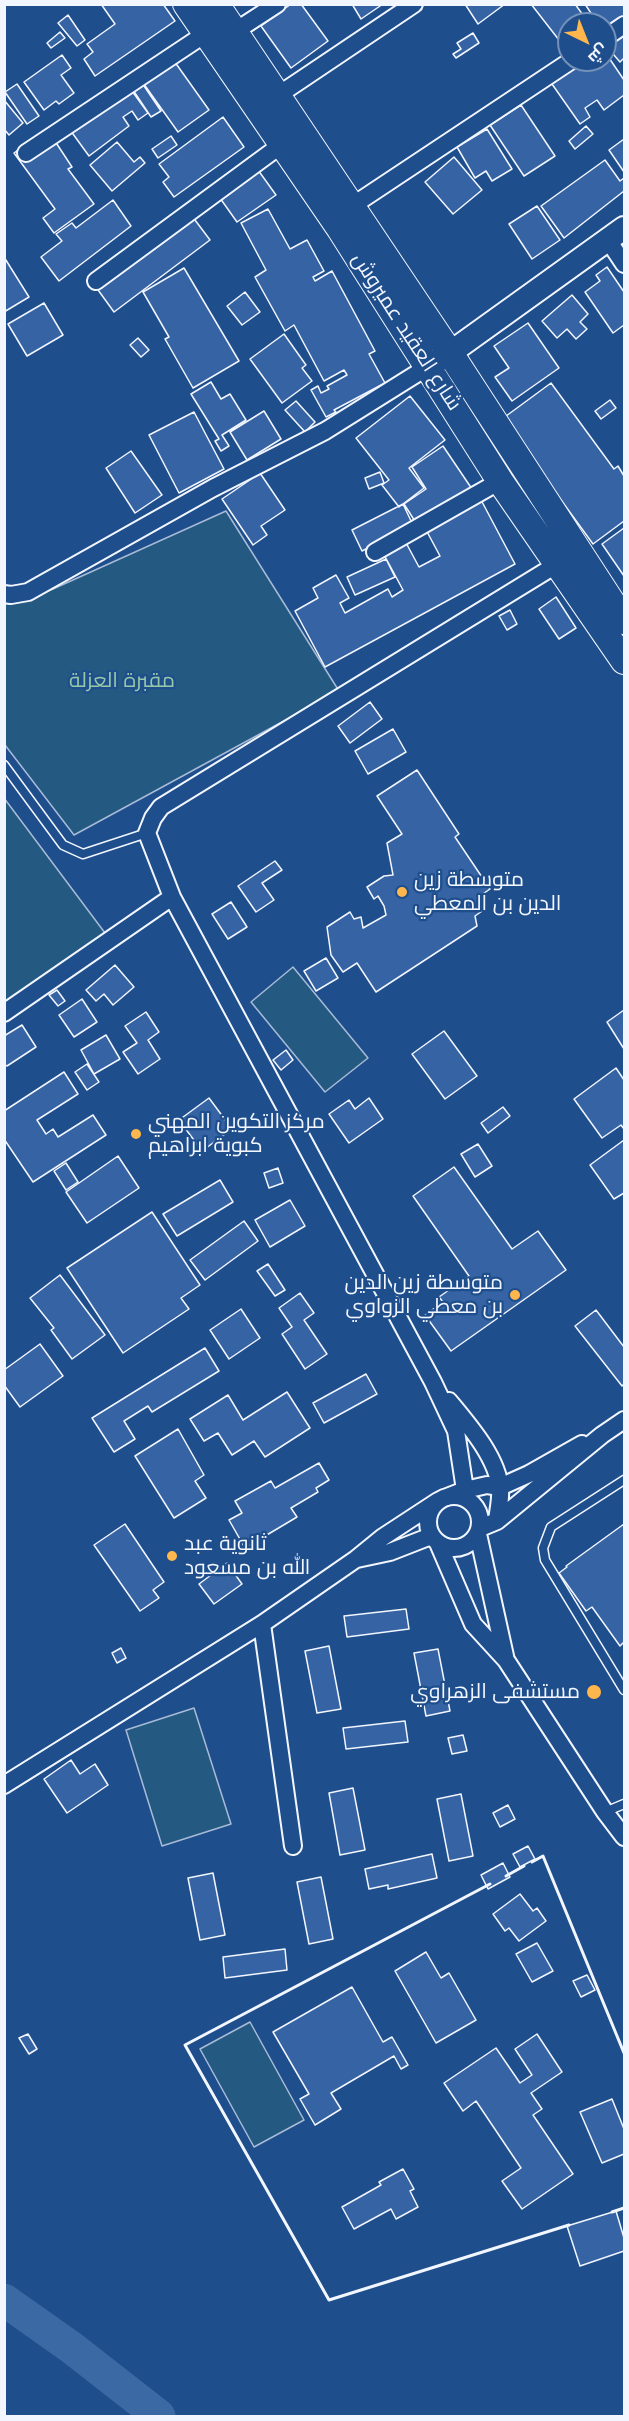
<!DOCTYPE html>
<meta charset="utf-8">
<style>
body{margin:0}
#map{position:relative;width:629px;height:2421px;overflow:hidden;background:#1f4e8c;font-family:"Varela Round",Cairo,sans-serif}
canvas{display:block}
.frame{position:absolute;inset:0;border:6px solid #f2f6ff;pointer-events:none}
.north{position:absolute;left:557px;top:12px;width:60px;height:60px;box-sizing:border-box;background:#1f4e8c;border:2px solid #7391ba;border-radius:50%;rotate:137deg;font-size:16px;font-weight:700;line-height:24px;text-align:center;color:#f2f6ff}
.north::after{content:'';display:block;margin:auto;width:21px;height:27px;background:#ffb74d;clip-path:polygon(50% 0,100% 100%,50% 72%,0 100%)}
</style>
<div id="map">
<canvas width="629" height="2421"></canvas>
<div class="frame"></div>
<div class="north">ش</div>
</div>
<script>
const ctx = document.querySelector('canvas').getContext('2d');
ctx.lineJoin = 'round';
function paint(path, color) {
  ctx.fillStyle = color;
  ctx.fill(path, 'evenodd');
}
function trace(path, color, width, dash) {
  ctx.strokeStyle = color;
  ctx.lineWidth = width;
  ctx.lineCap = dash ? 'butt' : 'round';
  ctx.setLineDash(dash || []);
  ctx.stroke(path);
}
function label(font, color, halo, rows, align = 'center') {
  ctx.font = font + ' "Varela Round",Cairo,sans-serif';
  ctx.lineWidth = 4.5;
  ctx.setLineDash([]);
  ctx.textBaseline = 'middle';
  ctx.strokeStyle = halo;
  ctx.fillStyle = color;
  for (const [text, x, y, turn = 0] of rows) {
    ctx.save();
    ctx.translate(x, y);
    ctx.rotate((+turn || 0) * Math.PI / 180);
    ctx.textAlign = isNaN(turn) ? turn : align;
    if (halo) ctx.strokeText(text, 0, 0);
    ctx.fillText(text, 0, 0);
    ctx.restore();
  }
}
const green = new Path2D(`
 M226 511 339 691 74 835 5 745V604L53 589Z
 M4 798 108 937 4 1004Z
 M293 967 368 1058 325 1092 251 1002Z
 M194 1708 231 1824 162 1846 126 1730Z
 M250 2022 304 2120 254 2147 200 2049Z`);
paint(green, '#245a82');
trace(green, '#a8bbd7', 1.5);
trace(new Path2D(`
 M4 2300 72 2348 159 2416`), '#3b69a3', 33);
const building = new Path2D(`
 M101 4H163L175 21 95 76 84 59 93 52 87 44 115 24Z
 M291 4H301L328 41 291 68 261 26Z
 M352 4H383L361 19Z
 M465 4H505L478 24Z
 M531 4H575L588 22 585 24H569V47L566 49Z
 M585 4H624V19L605 31V24H598Z
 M68 15 85 40 77 46 58 23Z
 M60 32 65 38 51 48 47 43Z
 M624 32V58L620 62 607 47Z
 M473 33 479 43 456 58 453 54 461 49 457 43Z
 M605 52 624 80V95L604 110 597 100 585 108 590 117 580 124 552 84 585 60H605Z
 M62 55 71 68 61 75 74 93 59 104 56 101 44 110 24 82Z
 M172 58 209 110 178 132 141 80Z
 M124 80 148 113 138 120 132 111 123 117 129 126 89 156 65 123Z
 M140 80 161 111 151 117 131 87Z
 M17 84 39 116 27 124 5 92Z
 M4 100 23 123 9 135 4 129Z
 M521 105 555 156 524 176 490 125Z
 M223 117 244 147 174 197 163 182 169 177 159 164Z
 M586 126 593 134 575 149 569 141Z
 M47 129 72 167 68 169 94 204 54 233 43 218 55 209 14 153Z
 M487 129 512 169 492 181 486 171 475 178 457 147Z
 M171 136 177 145 158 158 152 149Z
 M624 139V172L609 150Z
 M117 142 134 162 140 157 145 163 112 191 90 165Z
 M454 157 482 190 453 214 425 182Z
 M605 160 620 181 624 178V191L564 238 541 206Z
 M253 163 276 195 237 222 215 191Z
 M113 200 131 226 59 281 41 257 62 241 56 234 72 223 76 228Z
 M537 206 560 240 532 259 509 224Z
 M268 209 290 249 307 240 324 271 313 277 315 281 332 271 375 351 369 354 385 383 334 410 336 412 326 417 311 390 318 386 321 393 329 389 327 386 347 375 344 370 324 381 294 325 285 331 255 277 266 270 241 223Z
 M189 212 210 240 114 312 93 283Z
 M4 257 29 297 4 312Z
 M607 267 624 292V325L613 333 585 292 600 281 596 275Z
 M184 268 239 361 193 388 165 339 169 337 143 292Z
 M245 292 260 312 242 325 227 306Z
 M572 295 588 314 580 322 587 329 576 339 567 329 557 338 542 321Z
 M44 303 63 335 27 356 8 324Z
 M528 323 559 368 512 401 495 377 509 368 494 346Z
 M284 334 306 365 302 368 312 381 282 403 250 359Z
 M138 338 149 350 141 357 130 345Z
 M211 382 221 399 230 394 246 420 222 435 229 446 221 451 215 441 219 439 191 394Z
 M551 383 614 469 618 466 624 476V521L593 544 502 419Z
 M410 396 445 440 409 468 424 488 399 507 382 485 389 480 356 438Z
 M610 400 616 408 601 419 595 411Z
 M296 401 315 422 305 432 285 410Z
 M264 411 281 439 247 460 230 432Z
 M194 412 224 469 179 493 149 435Z
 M443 446 472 489 418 526 404 504 426 489 412 467Z
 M131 451 162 495 135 513 106 468Z
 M380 472 384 483 369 489 365 478Z
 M260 473 285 510 261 526 267 535 253 545 222 499Z
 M480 498 515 564 325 667 295 611 318 598 313 588 336 575 349 598 340 603 345 613 388 589 392 597 403 590 382 551 404 539 419 567 440 556 425 528Z
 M403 504 413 525 362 551 352 530Z
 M624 528V576L602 544Z
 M386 559 395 577 355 595 347 577Z
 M556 597 576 628 559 639 539 609Z
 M510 610 517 624 507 630 499 616Z
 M370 702 382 719 350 743 338 726Z
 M393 729 406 752 368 774 355 751Z
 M417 770 459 834 455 837 490 889 477 898 485 909 475 916 477 926 376 992 357 963 343 972 331 955 327 927 350 912 354 919 361 917 363 928 386 915 384 906 378 896 374 899 367 887 384 876 393 875 387 843 402 834 377 796Z
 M275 861 282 870 262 883 274 900 256 912 238 886Z
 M231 902 247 927 228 939 212 914Z
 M326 958 338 978 316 991 304 971Z
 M115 965 134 987 113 1005 104 994 96 1001 86 990Z
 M57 990 65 1001 58 1006 49 995Z
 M82 999 97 1022 74 1037 59 1015Z
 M624 1010V1049L607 1022Z
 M146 1012 159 1032 148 1040 160 1059 138 1074 123 1052 137 1043 125 1026Z
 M22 1025 36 1047 7 1066 4 1064V1036Z
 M444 1031 477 1076 445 1099 412 1054Z
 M106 1035 120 1059 94 1074 81 1050Z
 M286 1050 293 1060 281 1070 273 1060Z
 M87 1064 99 1082 87 1090 75 1072Z
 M616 1068 624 1080V1129L621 1125 602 1138 574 1099Z
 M64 1072 78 1094 37 1120 46 1134 53 1129 58 1137 93 1115 106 1135 33 1182 4 1139V1111Z
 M209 1098 232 1129 202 1151 179 1120Z
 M369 1098 383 1119 349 1143 329 1114 349 1100 355 1109Z
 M503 1107 510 1116 488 1133 481 1123Z
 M624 1140V1193L614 1199 590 1165Z
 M478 1144 492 1166 475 1177 461 1154Z
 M118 1156 139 1188 87 1223 66 1192Z
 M66 1163 78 1182 66 1190 54 1171Z
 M454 1167 512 1249 538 1231 566 1270 451 1351 425 1315 443 1302 439 1297 469 1276 413 1196Z
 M278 1168 283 1183 269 1188 264 1173Z
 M220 1180 233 1202 177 1236 163 1214Z
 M290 1200 305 1226 270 1247 255 1220Z
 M152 1212 200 1285 181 1298 189 1309 123 1353 67 1268Z
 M244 1221 258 1241 205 1280 190 1260Z
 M268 1264 285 1290 275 1296 257 1271Z
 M60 1275 105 1335 72 1359 51 1330 54 1328 30 1298Z
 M300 1293 314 1313 304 1320 327 1354 305 1369 282 1334 292 1327 279 1308Z
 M241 1309 260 1338 229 1359 210 1330Z
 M596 1310 624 1347V1384L622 1386 575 1326Z
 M40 1344 63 1376 20 1407 4 1385V1370Z
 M205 1348 219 1371 152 1412 148 1406 124 1421 135 1439 114 1452 92 1418Z
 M366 1374 377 1394 324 1423 313 1403Z
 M287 1392 310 1428 265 1457 254 1441 232 1455 218 1433 204 1441 190 1419 228 1395 243 1420Z
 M178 1429 204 1475 195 1481 206 1498 174 1518 135 1456Z
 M319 1463 329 1480 316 1488 318 1492 291 1508 297 1517 245 1548 229 1520 242 1513 235 1501 271 1481 275 1488Z
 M125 1524 164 1582 153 1590 159 1598 140 1611 94 1545Z
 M624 1524V1642L620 1646 592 1607 586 1611 559 1573 567 1567 566 1566Z
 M227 1563 242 1584 214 1604 199 1584Z
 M406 1609 409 1629 347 1637 344 1616Z
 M329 1646 341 1709 317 1713 305 1651Z
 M121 1648 126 1658 117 1663 112 1653Z
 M438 1649 450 1711 426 1716 414 1653Z
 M405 1721 408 1742 346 1749 343 1728Z
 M463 1735 467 1751 452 1754 448 1738Z
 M71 1760 80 1774 95 1764 108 1785 67 1813 44 1779Z
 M353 1788 365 1850 340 1855 329 1793Z
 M461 1794 473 1856 449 1861 437 1799Z
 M508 1805 515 1819 500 1827 493 1813Z
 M528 1846 535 1859 520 1867 513 1854Z
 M432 1854 437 1878 388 1889V1885L369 1889 365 1869Z
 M503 1863 510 1877 488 1889 481 1875Z
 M213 1873 225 1935 200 1940 188 1878Z
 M321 1877 333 1939 309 1944 297 1882Z
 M520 1894 533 1911 537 1908 546 1921 519 1941 509 1928 505 1931 493 1914Z
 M537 1943 553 1971 532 1982 516 1954Z
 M285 1949 287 1970 225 1978 223 1957Z
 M426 1952 441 1978 449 1973 476 2020 436 2043 395 1971Z
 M587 1975 595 1990 581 1997 573 1981Z
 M352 1987 383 2042 392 2037 408 2065 401 2069 394 2056 331 2093 341 2109 315 2125 300 2099 309 2094 273 2032Z
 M28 2034 37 2049 29 2054 19 2038Z
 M537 2034 562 2072 531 2093 542 2109 533 2115 573 2174 522 2209 502 2181 521 2168 476 2101 463 2111 444 2083 496 2048 520 2083 532 2075 515 2049Z
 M612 2099 624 2129V2154L602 2163 580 2112Z
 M403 2169 414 2189 410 2191 418 2207 396 2219 391 2209 354 2229 342 2207 381 2185 379 2182Z
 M616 2211 624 2238V2251L580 2266 567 2226Z`);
paint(building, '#3563a3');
trace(building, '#f2f6ff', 1.5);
const lane = new Path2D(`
 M4 765 63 845 83 854 147 833
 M624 1480 551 1527 543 1548 545 1560 624 1690
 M605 1812 624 1804`);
const street = new Path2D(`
 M234 32 277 4
 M605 38 624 25
 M277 96 414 4
 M26 153 205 34
 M352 206 572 60
 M608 240 624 264
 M96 281 281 145
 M375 552 500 481
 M4 594 11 595 28 592 213 488 325 431 429 366
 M4 1013 172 897
 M449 1401C468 1424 498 1458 500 1489 501 1499 498 1511 497 1521
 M465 1490 456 1431 433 1382 172 897 147 833 153 818 161 807 564 560
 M428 1522a26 26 0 1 1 52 0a26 26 0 1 1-52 0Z
 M447 1497 465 1490 487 1485 500 1487 529 1474 582 1444
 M480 1528 497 1521 602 1435 624 1420
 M478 1534 505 1656
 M438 1543 473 1624 506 1660 605 1812 624 1837
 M357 1559 390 1552 431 1536
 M262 1624 293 1846
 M4 1785 262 1624 356 1559 383 1537 438 1501`);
const secondary = new Path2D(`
 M429 366 450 353 624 228`);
const primary = new Path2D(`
 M186 4 340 229 500 481 624 661
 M216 4 450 353 624 621`);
trace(lane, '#f2f6ff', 11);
trace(street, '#f2f6ff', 20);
trace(secondary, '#f2f6ff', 26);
trace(primary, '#f2f6ff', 28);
trace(lane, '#1f4e8c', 8);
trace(street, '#1f4e8c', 16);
trace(secondary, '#1f4e8c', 22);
trace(primary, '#1f4e8c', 26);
trace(new Path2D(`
 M532 1862 543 1856 624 2053
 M506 1876 524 1866
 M490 1884 185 2045 329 2300 569 2225
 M612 2212 624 2208`), '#f2f6ff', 3);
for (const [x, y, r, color] of [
 [402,892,6,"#ffb74d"],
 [136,1134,6,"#ffb74d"],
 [515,1295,6,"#ffb74d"],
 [172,1556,6,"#ffb74d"],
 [594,1692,8,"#ffb74d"]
]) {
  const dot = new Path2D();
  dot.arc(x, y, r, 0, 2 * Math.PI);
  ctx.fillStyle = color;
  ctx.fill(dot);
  trace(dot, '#1f4e8c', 2);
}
label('21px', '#f2f6ff', '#1f4e8c', [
 ["شارع العقيد عميروش",406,332,57]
]);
label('21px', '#97c8a6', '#1f4e8c', [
 ["مقبرة العزلة",122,681]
]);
label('21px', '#f2f6ff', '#1f4e8c', [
 ["متوسطة زين",414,880],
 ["الدين بن المعطي",414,904],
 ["مركز التكوين المهني",148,1122],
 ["كبوية ابراهيم",148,1146],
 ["متوسطة زين الدين",503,1283,"right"],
 ["بن معطي الزواوي",503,1307,"right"],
 ["ثانوية عبد",184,1544],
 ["الله بن مسعود",184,1568],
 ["مستشفى الزهراوي",580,1692,"right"]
], 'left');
</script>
